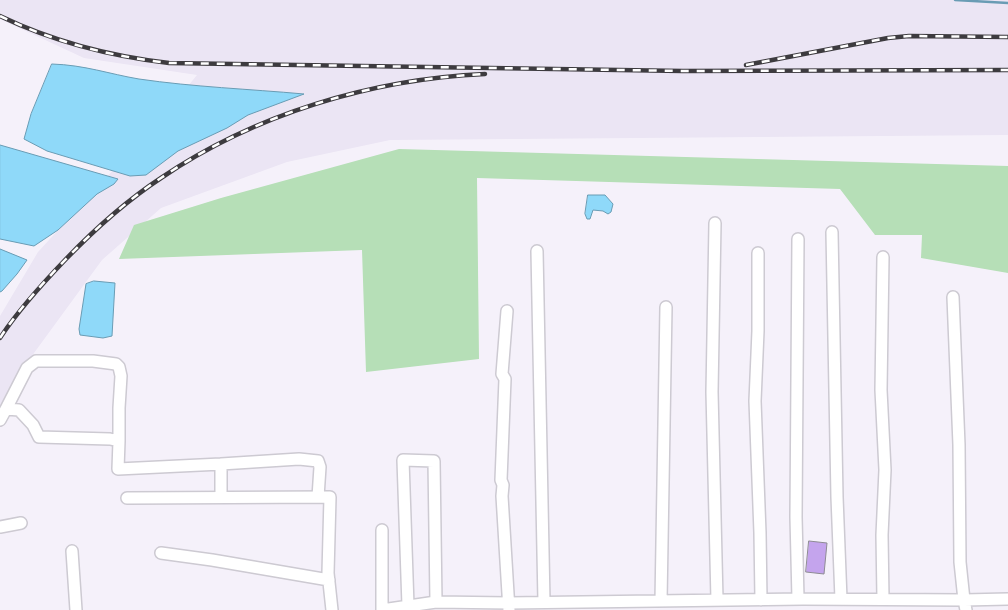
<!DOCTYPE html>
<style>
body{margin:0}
canvas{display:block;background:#f5f1fa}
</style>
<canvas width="1008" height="610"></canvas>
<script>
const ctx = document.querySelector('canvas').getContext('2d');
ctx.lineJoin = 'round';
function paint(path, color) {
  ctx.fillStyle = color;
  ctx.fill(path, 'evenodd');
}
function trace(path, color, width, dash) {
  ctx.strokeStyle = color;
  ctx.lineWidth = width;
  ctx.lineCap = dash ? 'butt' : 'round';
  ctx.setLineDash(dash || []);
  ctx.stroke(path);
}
paint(new Path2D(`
 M0 0H1008V135L390 140 287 162 161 208 102 260 34 353 0 407V316L38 252 170 108 197 75 84 58 0 19Z`), '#ebe5f4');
paint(new Path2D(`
 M399 149 1008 166V273L921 258 922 235H875L840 189 477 178 479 359 366 372 362 250 119 259 134 225 221 198Z`), '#b6dfb7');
const water = new Path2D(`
 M52 64C85 65 109 74 139 79 194 87 249 89 304 94L248 115 227 128 178 151 146 175 130 176 47 151 24 139 31 114Z
 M0 145 118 179 114 184 97 194 58 230 34 246 0 239Z
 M588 195H605L613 204 611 212 608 214 603 211 593 210 590 219H587L585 214Z
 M0 249 27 260 17 274 2 291 0 292Z
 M94 281 115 283 112 336 103 338 80 335 79 329 86 284Z`);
paint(water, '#8fd9f9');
trace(water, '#699cb4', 1);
trace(new Path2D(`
 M955 0 1008 3`), '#699cb4', 2.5);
const building = new Path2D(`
 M809 541 827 543 824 574 806 572Z`);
paint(building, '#c4a4ed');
trace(building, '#8e8b93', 1);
const minor = new Path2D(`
 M715 223 712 392 717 600
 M832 232 837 497 841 599
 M537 251 544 602
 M758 253V331L755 401 760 533 761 600
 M883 257 881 390 885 470 882 535 883 599
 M953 297 959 445 960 562 964 600 1008 599
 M507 311 502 374 505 379 501 480 503 485 502 496 509 610
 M6 409 27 368 36 361H93L116 364 119 367 121 376 119 408V441
 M0 420 6 409 19 410 33 425 39 437 110 439 119 441 118 469 221 464V497
 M221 464 299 459 318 461 320 467 318 497
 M127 498 330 497 328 573 332 610
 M0 527 21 523
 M382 530V610L436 602 509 603 803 599 964 600 966 610
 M72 551 76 610
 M161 553 212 560 329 580
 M798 599 796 517 798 239
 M661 601 666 307
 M408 606 403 460 434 461 436 602`);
trace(minor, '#cdcad2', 14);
trace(minor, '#fff', 11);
const rail = new Path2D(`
 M0 16C54 42 109 56 169 63L683 71 1008 70
 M746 65 888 38 909 36 1008 37
 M0 338C19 309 42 284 66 259 94 230 126 201 161 178 255 114 372 79 485 74`);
trace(rail, '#3d3b3f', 4.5);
trace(rail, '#fff', 2.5, [8]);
</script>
